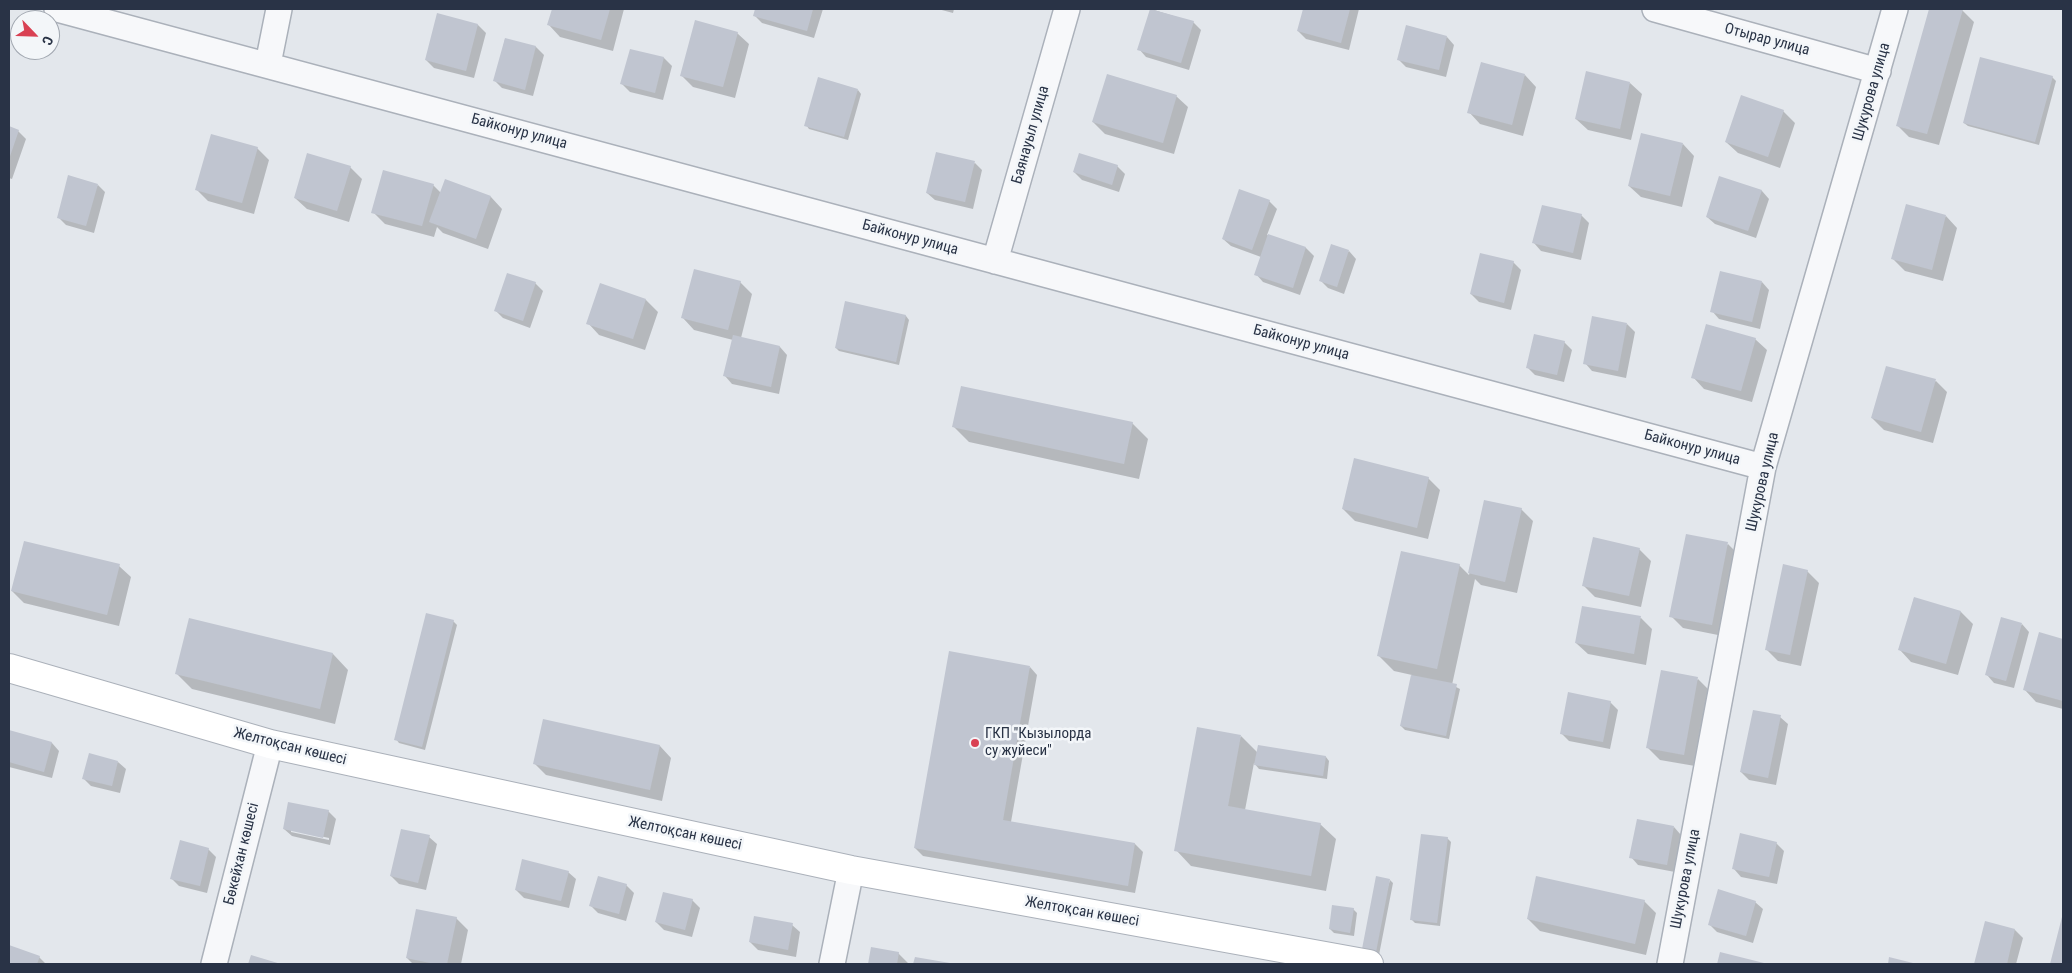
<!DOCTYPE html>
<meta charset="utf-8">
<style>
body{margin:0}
#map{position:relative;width:2072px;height:973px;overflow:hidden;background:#e3e7ec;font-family:"Roboto Condensed",sans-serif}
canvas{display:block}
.frame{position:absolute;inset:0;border:10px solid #293346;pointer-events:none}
.north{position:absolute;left:10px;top:10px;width:50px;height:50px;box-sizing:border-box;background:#f3f6f9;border:1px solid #a2a8b1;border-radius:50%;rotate:114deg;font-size:14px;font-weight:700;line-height:20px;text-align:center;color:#293346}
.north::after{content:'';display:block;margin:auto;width:18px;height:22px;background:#d94153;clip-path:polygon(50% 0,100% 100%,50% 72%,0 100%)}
</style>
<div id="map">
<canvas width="2072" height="973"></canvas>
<div class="frame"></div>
<div class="north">С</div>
</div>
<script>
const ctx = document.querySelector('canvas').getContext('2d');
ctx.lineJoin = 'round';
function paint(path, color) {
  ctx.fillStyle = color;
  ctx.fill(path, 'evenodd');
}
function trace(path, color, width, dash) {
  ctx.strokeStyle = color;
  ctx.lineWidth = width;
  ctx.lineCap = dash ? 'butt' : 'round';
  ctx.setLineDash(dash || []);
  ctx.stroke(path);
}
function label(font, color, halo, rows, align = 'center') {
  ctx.font = font + ' "Roboto Condensed",sans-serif';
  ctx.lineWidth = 5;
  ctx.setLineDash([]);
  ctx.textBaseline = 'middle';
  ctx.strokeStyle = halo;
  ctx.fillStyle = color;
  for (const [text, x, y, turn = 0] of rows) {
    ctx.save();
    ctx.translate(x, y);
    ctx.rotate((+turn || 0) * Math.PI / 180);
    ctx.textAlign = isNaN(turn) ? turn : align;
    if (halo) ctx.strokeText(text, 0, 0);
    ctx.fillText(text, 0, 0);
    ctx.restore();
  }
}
paint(new Path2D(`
 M553 9H624L613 51 560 37 549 25Z
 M756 9H823L814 38 762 23 754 15Z
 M938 9H954L953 13Z
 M1151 9 1193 22 1201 30 1189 70 1146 57 1139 49Z
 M1304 9H1359L1349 50 1306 39 1298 31Z
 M1931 9 1962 10 1974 22 1939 145 1909 137 1897 125Z
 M438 14 478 25 486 33 474 78 434 68 426 60Z
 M737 33 749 44 735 98 693 87 682 76Z
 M1447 37 1454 45 1446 77 1406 67 1399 60Z
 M505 39 536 47 544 55 533 96 502 88 495 81Z
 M631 50 664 58 672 66 663 100 630 92 622 84Z
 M1525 75 1536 87 1523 136 1480 124 1469 112Z
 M2052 77 2056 81 2039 145 1968 126 1964 123Z
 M1630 83 1642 94 1631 140 1588 130 1576 119Z
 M858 90 861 94 848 140 809 129 806 125Z
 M1176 96 1188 107 1174 154 1105 134 1093 122Z
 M1783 111 1795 123 1780 168 1738 153 1726 142Z
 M9 128 18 131 26 139 12 179 9 178Z
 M1683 144 1694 156 1682 207 1641 197 1629 186Z
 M257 148 269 160 254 214 208 201 196 189Z
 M975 163 982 170 973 209 935 200 927 193Z
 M1117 166 1125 174 1119 192 1082 180 1074 172Z
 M350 167 362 179 349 222 307 209 295 198Z
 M1720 178 1762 191 1769 199 1756 238 1715 224 1707 217Z
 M446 181 491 197 502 209 488 249 443 233 437 227 434 237 385 224 373 212 433 185 441 193Z
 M98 185 105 192 94 233 66 225 58 217Z
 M1269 201 1277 209 1267 235 1306 248 1314 256 1300 295 1263 282 1256 274 1261 257 1231 246 1223 239Z
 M1581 215 1589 223 1581 260 1541 251 1534 243Z
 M1946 216 1957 228 1943 281 1905 271 1893 259Z
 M1349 251 1356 259 1344 294 1328 288 1320 280Z
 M1513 262 1521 270 1511 310 1479 302 1471 294Z
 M740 282 752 294 741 338 780 347 787 355 779 394 732 384 725 376 733 340 694 330 683 318Z
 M1762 282 1769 290 1760 329 1719 319 1712 311Z
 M535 283 543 291 530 328 503 318 496 311Z
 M601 284 646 300 658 312 645 350 599 335 588 323Z
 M846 303 906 316 909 320 899 365 839 351 836 348Z
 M1627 324 1635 332 1626 378 1592 371 1585 363Z
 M1755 339 1767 350 1752 402 1704 389 1693 377Z
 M1564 342 1572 350 1564 382 1535 375 1528 368Z
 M1936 381 1947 392 1933 443 1884 430 1872 418Z
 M1132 423 1148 439 1139 479 969 442 954 427Z
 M1428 478 1440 490 1428 539 1355 521 1343 509Z
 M1485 501 1521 509 1533 521 1517 593 1481 585 1475 579 1452 685 1460 689 1449 739 1405 730 1401 726 1412 675 1394 671 1379 656 1459 565 1469 575Z
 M1728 544 1739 555 1723 636 1683 628 1671 616Z
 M1639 549 1651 561 1641 607 1595 597 1583 585Z
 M119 566 131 577 119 626 24 603 12 591Z
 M1807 571 1819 583 1801 666 1778 661 1766 649Z
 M1914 598 1961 612 1973 624 1958 675 1911 662 1900 650Z
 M1641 618 1652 629 1646 665 1588 654 1576 643Z
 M453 621 457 625 425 750 399 743 396 739Z
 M2022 624 2029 632 2014 688 1994 683 1987 675Z
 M2040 634 2063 640V709L2036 702 2025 690Z
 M333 654 348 670 335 724 192 689 177 674Z
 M1030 667 1037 675 1011 822 1135 844 1143 852 1135 893 923 856 915 848Z
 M1698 679 1709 690 1695 766 1660 760 1648 748Z
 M1610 702 1618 710 1610 749 1569 741 1561 733Z
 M1780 717 1788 724 1776 785 1749 780 1741 772Z
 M9 732 52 743 59 751 52 778 9 767Z
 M1241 736 1258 753 1259 747 1326 757 1329 761 1327 779 1259 769 1254 763 1245 810 1320 824 1336 839 1326 891 1191 866 1176 850Z
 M660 746 671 758 662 801 546 775 535 764Z
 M118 762 126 769 120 793 91 786 84 779Z
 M328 811 336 819 330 845 292 836 284 829ZM291 830 329 838V840L291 832Z
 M1674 827 1681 835 1675 872 1638 865 1631 857Z
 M429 837 437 844 426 890 399 884 391 876Z
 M1447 838 1451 842 1440 926 1415 923 1411 919Z
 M1776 843 1784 851 1777 884 1741 877 1734 869Z
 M208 849 216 857 207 893 179 886 171 878Z
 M568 872 576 879 569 908 524 898 516 890Z
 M1390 880 1393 883 1379 955 1367 952Z
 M626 885 634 893 626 921 598 913 590 905Z
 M692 900 700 908 692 937 664 930 656 922Z
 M1644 901 1656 913 1646 955 1540 931 1528 919Z
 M1755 902 1763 909 1753 943 1717 932 1709 924Z
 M1353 909 1357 913 1354 936 1334 933 1330 929Z
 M2063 916V964H2051Z
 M456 918 468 930 461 964H413L407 958Z
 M1986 923 2015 930 2023 938 2016 964H1975Z
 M792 925 800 932 796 957 758 950 750 942Z
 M9 947 39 957 46 964H9Z
 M872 949 898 953 909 964H869Z`), '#0003');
paint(new Path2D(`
 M552 9H610L601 40 547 25Z
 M755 9H813L807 31 753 16Z
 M1150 9 1194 21 1181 63 1137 50Z
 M1303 9H1350L1341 43 1297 31Z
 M1929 9H1963L1927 134 1896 126Z
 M437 13 478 24 466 71 425 60Z
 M695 20 738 32 723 87 680 76Z
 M1406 25 1447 36 1439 70 1397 60Z
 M505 38 536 46 525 90 493 81Z
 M630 49 664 57 655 93 620 84Z
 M1980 57 2053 76 2035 142 1963 123Z
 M1481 62 1525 74 1512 125 1467 113Z
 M1586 71 1630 82 1620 129 1575 119Z
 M1107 74 1177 95 1163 143 1092 122Z
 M818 77 858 89 844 137 804 126Z
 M1741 95 1784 110 1768 157 1725 142Z
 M9 126 19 130 9 159Z
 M1641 133 1683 143 1670 196 1628 186Z
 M211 134 258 147 242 203 195 190Z
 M936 152 975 161 965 202 926 193Z
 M307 153 351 166 337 211 294 198Z
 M1079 153 1118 165 1112 185 1073 172Z
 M383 170 434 184 422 226 371 213Z
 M68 175 98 184 86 226 57 218Z
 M1719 176 1762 190 1748 231 1706 217Z
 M445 179 491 196 476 239 429 222Z
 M1239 189 1270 200 1252 250 1222 239Z
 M1906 204 1946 215 1932 270 1891 259Z
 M1542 205 1582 214 1573 253 1532 243Z
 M1268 234 1306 247 1293 288 1254 275Z
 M1331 244 1349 250 1337 287 1319 281Z
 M1480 253 1514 261 1504 303 1470 294Z
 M694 269 741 281 728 330 681 318Z
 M1720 271 1762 281 1752 322 1710 312Z
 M507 273 536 282 523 321 494 311Z
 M600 283 646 299 633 339 586 324Z
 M845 301 906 315 896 362 835 348Z
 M1592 316 1627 323 1618 371 1583 364Z
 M1706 324 1756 338 1741 391 1691 378Z
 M1534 334 1565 341 1557 375 1526 368Z
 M733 335 780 346 771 387 723 376Z
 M1886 366 1936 379 1921 432 1871 418Z
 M961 386 1133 422 1124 464 952 427Z
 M1354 458 1429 477 1417 528 1342 509Z
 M1484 500 1522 508 1505 582 1468 573Z
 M1686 534 1728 542 1712 625 1669 617Z
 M1593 537 1640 548 1629 596 1582 586Z
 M24 541 120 564 107 615 11 591Z
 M1401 551 1460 564 1437 669 1377 656Z
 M1783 564 1808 570 1790 655 1765 650Z
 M1914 597 1961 611 1946 664 1898 650Z
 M1582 606 1641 616 1634 654 1575 643Z
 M426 613 454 620 422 747 394 740Z
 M2001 617 2022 623 2006 681 1985 675Z
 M189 618 333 653 320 709 175 674Z
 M2039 632 2063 639V701L2023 690Z
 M949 651 1030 666 1003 820 1135 843 1128 886 914 848Z
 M1661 670 1698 677 1684 755 1646 748Z
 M1411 675 1457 684 1446 736 1400 726Z
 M1568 692 1611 701 1603 742 1560 734Z
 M1753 710 1781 715 1768 778 1740 772Z
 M543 719 660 745 650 790 533 764Z
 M1197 727 1241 735 1228 806 1321 823 1311 876 1174 851Z
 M9 730 52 742 44 772 9 762Z
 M1258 745 1326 756 1323 776 1254 765Z
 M89 753 118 761 112 786 82 779Z
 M288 802 329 810 323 838 283 829Z
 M1637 819 1674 826 1667 865 1629 858Z
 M401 829 430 835 418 883 390 876Z
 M1740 833 1777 842 1769 877 1732 869Z
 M1421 834 1448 837 1437 923 1410 920Z
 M180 840 209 848 200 886 170 879Z
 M522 859 569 871 561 901 515 890Z
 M598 876 627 884 619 914 589 906Z
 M1376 876 1390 879 1376 952 1362 949Z
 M1536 876 1645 900 1635 944 1527 919Z
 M1718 889 1756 901 1746 936 1708 925Z
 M663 892 693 899 685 930 655 922Z
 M1332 905 1354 908 1350 933 1329 929Z
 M416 909 457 917 447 964H435L406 958Z
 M2063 913V964H2050Z
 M754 916 793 923 788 950 749 942Z
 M1985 921 2015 929 2007 964H1974Z
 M9 945 40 956 37 964H9Z
 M871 947 899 952 897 964H868Z
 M1720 952 1768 964H1717Z
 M251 955 281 964H248Z
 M915 957 950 963V964H913Z
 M1889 957 1917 964H1888Z`), '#c0c5d0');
const street = new Path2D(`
 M57 9 1763 467
 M1655 9 1878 71
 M268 64 279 9
 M995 261 1067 9
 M214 964 270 744
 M832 964 851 870
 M1670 964 1763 467 1895 9`);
const secondary = new Path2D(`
 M9 668 270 744 851 870 1369 964`);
trace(street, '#abb1ba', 28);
trace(secondary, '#abb1ba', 30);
trace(street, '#f7f8fa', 25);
trace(secondary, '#fff', 28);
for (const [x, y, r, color] of [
 [975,743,5,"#d94153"]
]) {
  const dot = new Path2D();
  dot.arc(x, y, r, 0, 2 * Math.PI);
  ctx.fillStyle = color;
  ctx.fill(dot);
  trace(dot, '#f3f6f9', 2);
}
label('15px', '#293346', '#f3f6f9', [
 ["Отырар улица",1767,40,15],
 ["Шукурова улица",1872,92,-74],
 ["Байконур улица",519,132,15],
 ["Баянауыл улица",1031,135,-74],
 ["Байконур улица",910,238,15],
 ["Байконур улица",1301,343,15],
 ["Байконур улица",1692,448,15],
 ["Шукурова улица",1763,482,-77],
 ["Желтоқсан көшесі",290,747,14],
 ["Желтоқсан көшесі",685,834,12],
 ["Бөкейхан көшесі",242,854,-76],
 ["Шукурова улица",1686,879,-79],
 ["Желтоқсан көшесі",1082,912,10]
]);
label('15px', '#293346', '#f3f6f9', [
 ["ГКП \"Кызылорда",985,734],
 ["су жуйеси\"",985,751]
], 'left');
</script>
